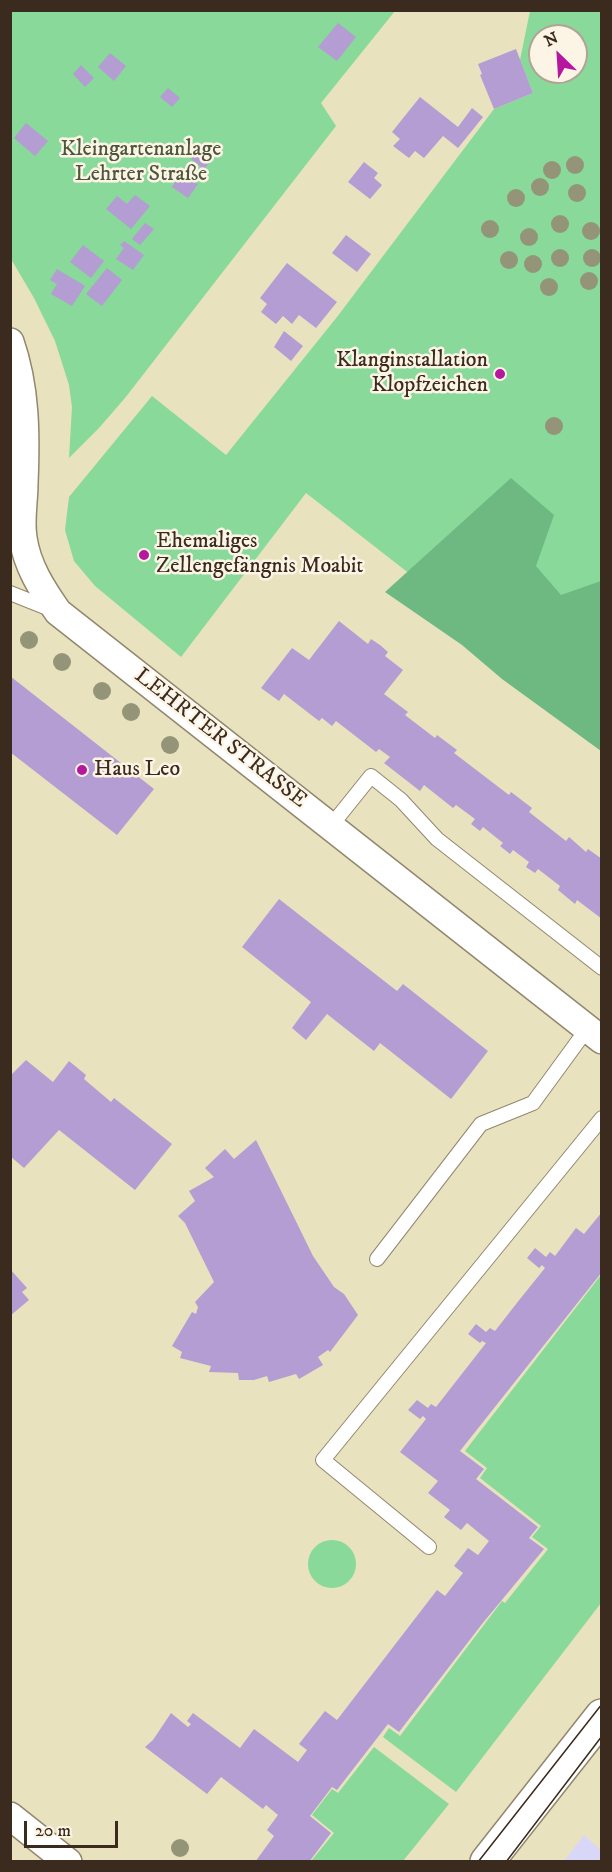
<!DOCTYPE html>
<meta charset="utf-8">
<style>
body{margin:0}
#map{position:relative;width:612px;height:1872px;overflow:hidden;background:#e9e2bf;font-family:"IM FELL DW Pica",serif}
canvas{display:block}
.frame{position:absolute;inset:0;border:12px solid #3b2a1e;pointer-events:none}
.north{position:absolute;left:528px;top:24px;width:60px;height:60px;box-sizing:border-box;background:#fcf5e5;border:2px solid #afa495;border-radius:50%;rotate:335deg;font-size:16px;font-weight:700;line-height:24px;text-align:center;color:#3b2a1e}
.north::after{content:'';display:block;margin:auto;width:21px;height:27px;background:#b5179e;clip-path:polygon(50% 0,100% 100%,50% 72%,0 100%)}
.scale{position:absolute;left:24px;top:1821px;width:94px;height:27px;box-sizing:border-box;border:3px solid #3b2a1e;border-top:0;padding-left:8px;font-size:18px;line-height:21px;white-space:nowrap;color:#3b2a1e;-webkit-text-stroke:4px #fcf5e5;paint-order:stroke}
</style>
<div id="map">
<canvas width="612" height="1872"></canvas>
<div class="frame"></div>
<div class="north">N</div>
<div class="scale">20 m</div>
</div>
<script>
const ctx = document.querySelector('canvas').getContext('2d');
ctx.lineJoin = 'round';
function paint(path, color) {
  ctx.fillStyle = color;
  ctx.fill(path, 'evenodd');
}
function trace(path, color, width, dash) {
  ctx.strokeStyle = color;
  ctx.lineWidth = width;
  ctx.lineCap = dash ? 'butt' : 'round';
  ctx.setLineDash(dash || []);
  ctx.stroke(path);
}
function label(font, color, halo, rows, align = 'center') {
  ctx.font = font + ' "IM FELL DW Pica",serif';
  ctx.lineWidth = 5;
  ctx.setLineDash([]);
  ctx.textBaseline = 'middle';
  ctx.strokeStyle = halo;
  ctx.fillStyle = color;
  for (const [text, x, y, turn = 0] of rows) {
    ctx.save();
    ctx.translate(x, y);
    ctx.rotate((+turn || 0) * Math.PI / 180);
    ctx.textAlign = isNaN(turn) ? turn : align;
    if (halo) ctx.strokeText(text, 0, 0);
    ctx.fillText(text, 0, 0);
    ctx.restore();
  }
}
paint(new Path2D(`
 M584 1835 601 1850V1861H564Z`), '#d9d7f8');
paint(new Path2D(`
 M10 11H395L321 103 336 126 125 398 99 428 69 458 72 407 69 385 55 341 34 298 11 259Z
 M530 11H601V723L306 493 181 657 95 586 74 561 65 530 69 497 152 396 226 455 337 317 494 109 533 93 520 60ZM540 36H576V72H540Z
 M601 1275V1603L456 1792 383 1737 389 1728 400 1736 502 1601 505 1603 548 1549 532 1537 541 1526 480 1478 487 1468 465 1451Z
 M308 1564a24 24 0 1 1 48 0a24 24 0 1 1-48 0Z
 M374 1747 449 1804 403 1861H311L334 1833 312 1815 332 1789 338 1793Z`), '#88d99a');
paint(new Path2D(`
 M511 478 554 515 536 566 561 595 601 581V751L502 679 462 645 385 592Z`), '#6eb982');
paint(new Path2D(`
 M338 23 356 37 337 61 318 47Z
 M516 49 533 93 494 109 480 75 482 74 478 64Z
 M110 53 126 66 114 81 98 67Z
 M81 65 94 78 85 87 73 74Z
 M168 88 180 98 172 107 160 97Z
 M420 97 458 127 472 108 483 117 458 148 443 136 424 158 415 151 409 158 393 146 400 139 392 132Z
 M26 123 48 141 35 156 14 138Z
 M204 142 218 152 204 169 191 159Z
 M364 162 378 173 374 178 382 185 370 199 348 182Z
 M181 173 198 184 188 198 172 187Z
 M135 195 150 206 131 229 106 209 117 196 127 204Z
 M145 223 154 229 140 245 132 239Z
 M346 235 371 254 357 272 332 253Z
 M124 241 144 255 133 270 116 259 124 248 120 245Z
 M83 245 104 261 91 278 70 262Z
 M287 263 337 302 316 328 299 315 292 324 283 316 276 324 261 312 267 304 260 298Z
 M107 268 122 280 102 306 86 294Z
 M57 269 85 286 72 306 51 294 57 284 50 280Z
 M284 331 303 346 291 361 274 347Z
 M339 621 368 644 371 639 380 645 388 652 385 656 403 670 384 694 408 712 405 715 435 738 437 735 457 750 454 753 509 795 511 792 532 808 529 812 566 841 569 837 586 852 588 849 602 859V919L577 900 575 904 558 890 560 886 538 869 535 873 526 867 529 862 513 850 510 854 500 846 503 843 483 827 480 831 471 824 475 819 456 805 453 808 424 785 420 791 384 763 390 757 379 749 376 752 336 721 332 726 322 718 319 721 284 694 279 701 261 688 292 648 309 660Z
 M10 676 154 789 117 835 10 752Z
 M279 899 397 991 403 984 488 1051 451 1099 380 1043 374 1051 327 1014 306 1040 292 1028 311 1002 242 947Z
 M26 1060 53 1082 69 1061 86 1075 84 1079 111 1102 114 1098 172 1144 135 1190 59 1130 24 1168 10 1156V1076Z
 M256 1140 313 1256 334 1287 344 1294 358 1315 330 1352 328 1350 318 1357 323 1365 299 1379 296 1374 269 1382 267 1376 254 1380H239L238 1373 209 1372 211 1366 180 1358 182 1352 172 1346 192 1312 196 1314 198 1307 195 1302 214 1282 185 1223 178 1216 195 1201 189 1191 214 1177 205 1168 225 1149 234 1159Z
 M602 1212V1272L460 1451 484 1469 476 1479 538 1527 529 1538 544 1549 482 1624 399 1732 388 1724 337 1790 332 1787 310 1816 331 1833 309 1862H255L274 1836 267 1830 278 1815 266 1805 263 1809 221 1777 207 1794 145 1747 153 1740 171 1713 188 1727 191 1724 187 1721 193 1713 240 1748 254 1729 298 1762 307 1750 299 1744 325 1711 337 1720 437 1590 445 1596 463 1573 454 1566 468 1548 478 1555 489 1541 467 1523 461 1530 444 1517 450 1510 428 1493 438 1481 400 1452 426 1419 423 1416 420 1419 408 1410 417 1400 428 1408 431 1404 436 1407 486 1343 482 1341 480 1343 468 1334 476 1324 486 1332 490 1328 495 1331 520 1299 545 1268 542 1265 539 1268 527 1258 535 1248 546 1257 550 1252 555 1256 576 1228 584 1234Z
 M10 1269 27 1288 22 1292 29 1300 10 1316Z`), '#b39dd2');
const service = new Path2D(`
 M10 593 50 609
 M330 827 371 776 401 800 437 839 602 968
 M377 1259 481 1124 533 1103 587 1029
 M429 1547 323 1460 602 1118`);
const minor = new Path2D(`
 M10 342C26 388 26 435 24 483 24 501 20 520 23 538 27 566 42 589 58 612L602 1040
 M10 1816 68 1862`);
const secondary = new Path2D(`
 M487 1862 602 1716`);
trace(service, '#92866e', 16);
trace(minor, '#92866e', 30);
trace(secondary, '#92866e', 36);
trace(service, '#fff', 14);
trace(minor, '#fff', 27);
trace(secondary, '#fff', 33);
trace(new Path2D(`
 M478 1862 602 1704
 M506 1862 602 1736`), '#3b2a1e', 1.5);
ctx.fillStyle = '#949578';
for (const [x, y] of [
 [575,165],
 [552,170],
 [540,187],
 [577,193],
 [516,198],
 [560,224],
 [490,229],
 [591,231],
 [529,237],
 [560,258],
 [592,258],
 [509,260],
 [533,264],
 [589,281],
 [549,287],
 [554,426],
 [29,640],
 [62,662],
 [102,691],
 [131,712],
 [170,745],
 [180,1848]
]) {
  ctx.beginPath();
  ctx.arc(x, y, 9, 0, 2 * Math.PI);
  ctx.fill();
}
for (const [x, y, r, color] of [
 [500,374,6,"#b5179e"],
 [144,555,6,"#b5179e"],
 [82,770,6,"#b5179e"]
]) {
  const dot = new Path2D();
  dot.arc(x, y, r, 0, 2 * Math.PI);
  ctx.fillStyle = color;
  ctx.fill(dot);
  trace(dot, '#fcf5e5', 2);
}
label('22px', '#4e563d', '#fcf5e5', [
 ["Kleingartenanlage",141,150],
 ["Lehrter Straße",141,175]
]);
label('22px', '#3b2a1e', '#fcf5e5', [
 ["Klanginstallation",488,361,"right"],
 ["Klopfzeichen",488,386,"right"],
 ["Ehemaliges",156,542],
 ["Zellengefängnis Moabit",156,567],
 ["Haus Leo",94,770]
], 'left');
label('22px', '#3b2a1e', '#fcf5e5', [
 ["LEHRTER STRASSE",220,739,38]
]);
</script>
